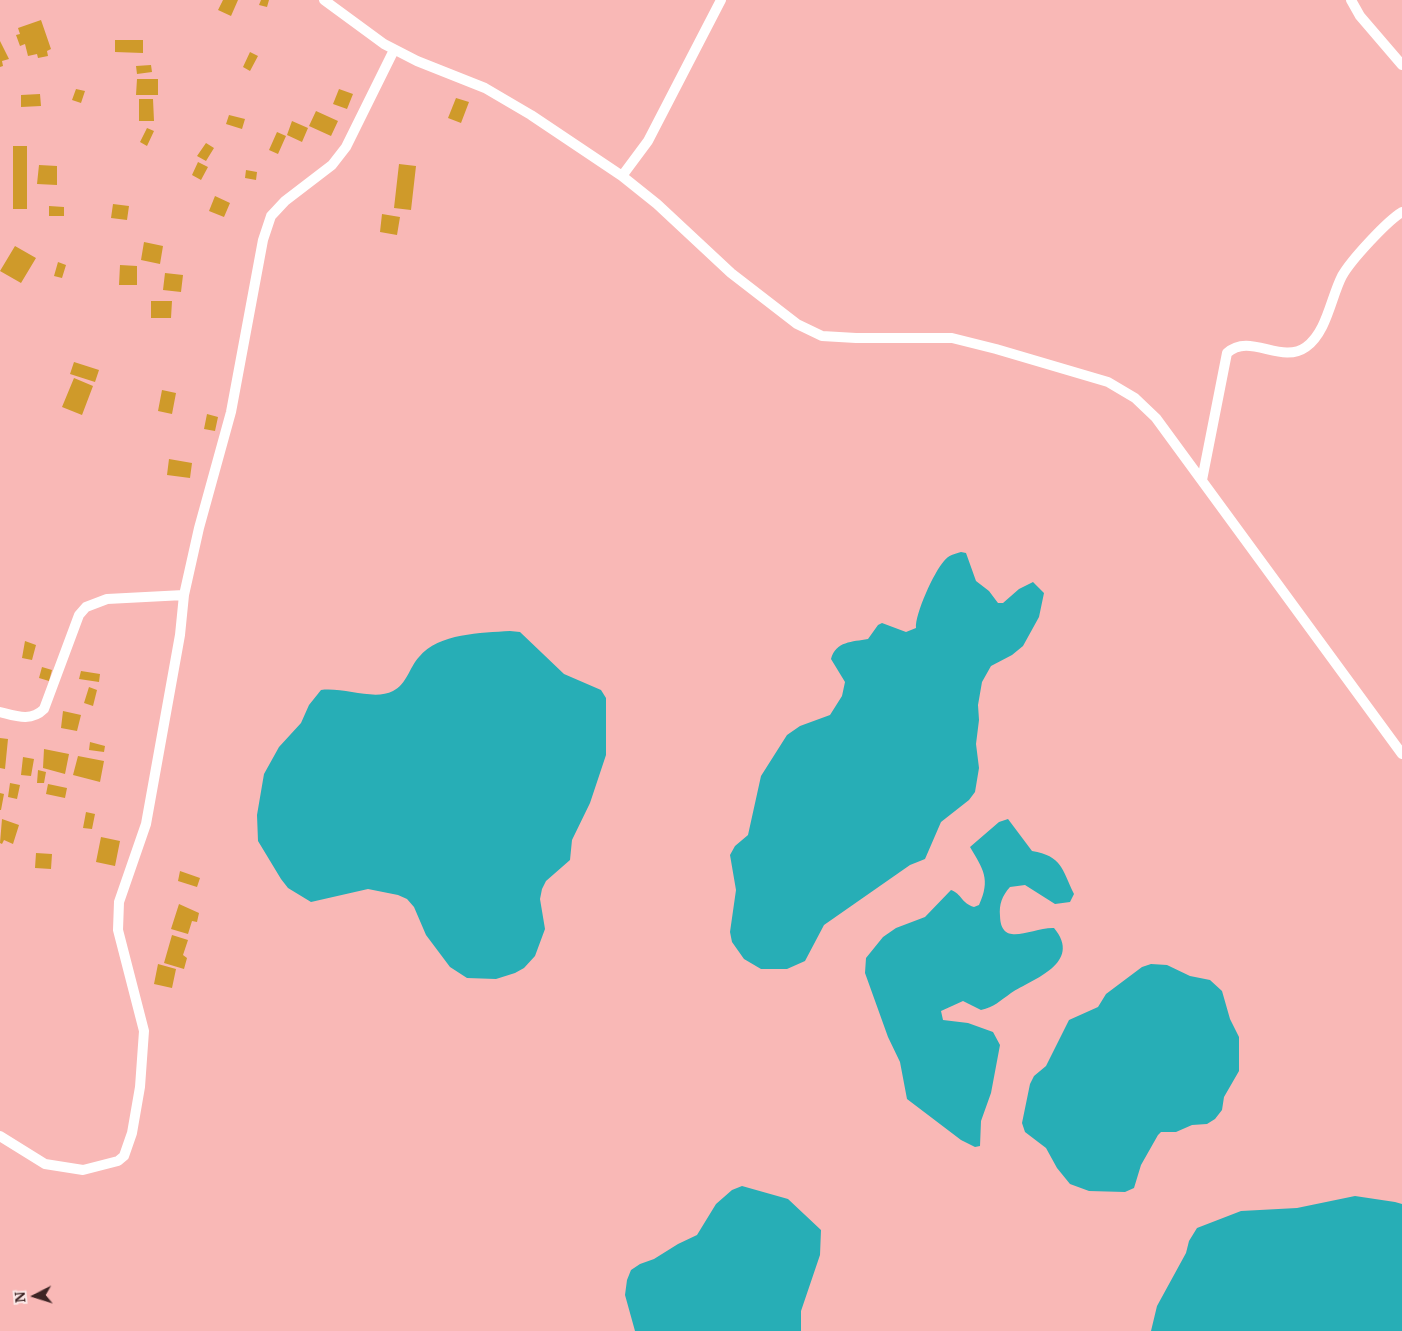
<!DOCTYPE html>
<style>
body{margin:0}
#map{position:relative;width:1402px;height:1331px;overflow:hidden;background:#f9b8b6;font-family:Merriweather,serif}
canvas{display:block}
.north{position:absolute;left:10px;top:1271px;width:50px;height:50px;-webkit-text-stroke:4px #fbe6e5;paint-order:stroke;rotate:265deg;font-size:14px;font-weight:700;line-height:20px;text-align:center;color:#3d2424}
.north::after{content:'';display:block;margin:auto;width:18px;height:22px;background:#3d2424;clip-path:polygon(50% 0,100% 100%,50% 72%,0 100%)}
</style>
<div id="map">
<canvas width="1402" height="1331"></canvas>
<div class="north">N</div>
</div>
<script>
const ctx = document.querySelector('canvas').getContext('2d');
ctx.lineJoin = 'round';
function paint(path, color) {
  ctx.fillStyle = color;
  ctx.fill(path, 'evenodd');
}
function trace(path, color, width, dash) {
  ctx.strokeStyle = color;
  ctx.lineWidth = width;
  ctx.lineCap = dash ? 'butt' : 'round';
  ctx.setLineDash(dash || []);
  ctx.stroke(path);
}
paint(new Path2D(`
 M961 552 966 553 976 581 989 591 998 603H1003L1019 589 1033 582 1044 593 1039 617 1023 646 1012 655 991 666 982 682 978 705 979 720 976 744 979 768 975 792 969 800 941 822 925 859 910 865 824 925 805 961 787 969H761L744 959 732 942 730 932 736 890 730 855 735 846 748 835 761 776 787 735 800 726 830 715 842 696 845 682 831 659C836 641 852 642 868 639L878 625 882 623 906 632 916 628C915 614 934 572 944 561 949 555 954 554 961 552Z
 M510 631 520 632 564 674 601 690 606 698V755L590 803 572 840 570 860 546 881 542 889 540 899 545 929 535 956 524 968 515 973 496 979 467 978 450 967 426 935 414 907 407 899 398 895 368 889 311 902 288 888 281 879 258 841 257 815 264 774 279 747 301 723 309 705 321 690C344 687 374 701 393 691 407 684 409 668 419 657 439 633 481 633 510 631Z
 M1008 819 1032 851C1062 856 1062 869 1074 894L1070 902 1055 904 1025 885 1010 887C1002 896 999 904 1000 916 1001 949 1032 927 1054 928 1083 963 1033 979 1011 993 1000 1001 994 1007 981 1010L963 1001 941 1011 943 1020 968 1023 993 1032 1000 1045 991 1093 981 1121 980 1146 975 1147 961 1140 907 1099 900 1062 888 1037 865 973 866 958 883 937 896 928 925 917 951 890C962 894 961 903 974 907L979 905C991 879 983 869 970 847L999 822Z
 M1151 964 1167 965 1190 976 1210 980 1222 991 1230 1019 1239 1037V1071L1224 1097 1222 1110 1215 1119 1207 1124 1192 1125 1176 1132H1161L1158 1135 1141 1165 1134 1188 1125 1192 1089 1191 1070 1184 1057 1168 1046 1148 1025 1132 1022 1123 1030 1084 1034 1076 1046 1066 1069 1020 1098 1007 1106 994 1142 967Z
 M742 1186 788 1199 821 1230 820 1255 801 1311V1331H635L625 1295 627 1280 631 1270 640 1264 654 1259 678 1244 697 1235 716 1204 732 1190Z
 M1355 1196 1395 1202 1402 1204V1331H1151L1157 1306 1186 1253 1189 1241 1197 1228 1241 1211 1297 1208Z`), '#27aeb6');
paint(new Path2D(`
 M223 0H238L231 16 218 10Z
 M261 0H269L267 7 259 5Z
 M41 20 51 49 47 51 48 56 38 58 37 54 28 56 25 44 20 46 16 35 20 34 18 28Z
 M115 40H143V53L115 52Z
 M0 41 9 59 2 61 3 66 0 67Z
 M250 52 258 56 250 71 243 67Z
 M151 65 152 72 137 74 136 66Z
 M137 79H158V95H136Z
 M76 89 85 91 81 103 72 100Z
 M339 89 353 94 347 109 333 104Z
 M40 94 41 106 21 107V95Z
 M456 98 469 102 461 123 448 118Z
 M139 99H153L154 121H139Z
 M316 111 338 121 331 136 309 126Z
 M229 115 245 119 242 129 226 124Z
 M292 121 308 128 302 142 287 135Z
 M147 128 154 131 147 146 140 142Z
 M277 132 286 136 278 154 269 150Z
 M206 143 214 148 206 161 197 156Z
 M13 146H27V209H13Z
 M198 162 208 167 201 180 192 175Z
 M399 164 416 166 411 210 394 208Z
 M39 165 57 166V185L37 184Z
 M246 170 257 172 256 180 245 178Z
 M215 196 230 203 224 217 209 211Z
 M113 204 129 206 127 220 111 218Z
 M49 206 64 207V216H49Z
 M382 214 400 217 397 235 380 232Z
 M144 242 163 246 160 264 141 260Z
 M15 246 36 258 21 283 0 271Z
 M58 262 66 265 62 278 54 276Z
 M120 265 137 266V285H119Z
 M165 273 183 275 181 292 163 290Z
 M151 301H172L171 318H151Z
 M74 362 99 370 95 382 70 374Z
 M74 378 93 386 82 415 62 407Z
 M162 390 176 393 172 414 158 411Z
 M207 414 218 417 215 431 204 429Z
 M169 459 192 463 190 478 167 475Z
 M25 641 36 645 32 660 22 658Z
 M42 667 52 670 49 681 39 678Z
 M81 671 100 674 99 682 79 679Z
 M89 687 97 690 93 706 84 703Z
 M63 711 81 715 77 731 61 728Z
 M0 738 8 739 5 769 0 768Z
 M90 742 105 746 104 752 89 750Z
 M44 749 69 754 65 774 43 768Z
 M78 756 104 761 100 782 73 775Z
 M23 757 34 759 31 776 21 775Z
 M38 770 46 772 44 783H37Z
 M10 783 20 785 17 799 8 797Z
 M48 784 67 788 65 798 46 794Z
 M0 793 4 794 1 810H0Z
 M86 812 95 814 92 829 83 828Z
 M2 819 19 825 13 844 4 840 2 844 0 843Z
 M101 837 120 841 115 866 96 862Z
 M36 853 52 854 51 869 35 868Z
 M180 871 200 878 197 887 178 881Z
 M179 904 199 913 197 922 192 921 188 934 171 929Z
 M172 935 188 940 183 955 187 958 184 969 164 963Z
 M158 964 176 969 172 988 154 984Z`), '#cf9a2a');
trace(new Path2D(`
 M324 0 384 44 417 61 485 88 531 115 622 176 657 204 731 273 797 324 822 336 856 338H952L996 349 1108 382 1135 398 1156 418 1402 754
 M1351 0 1360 16 1402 65
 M622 176 648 141 721 0
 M1202 480 1227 353C1250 332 1281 365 1306 347 1327 332 1331 297 1342 276 1351 260 1387 221 1402 212
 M0 712C16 716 31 722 44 709L79 615 86 607 107 599 184 595
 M0 1136 45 1164 83 1170 118 1161 124 1156 132 1133 140 1087 144 1031 118 930 119 902 146 824 180 635 184 595 199 528 231 412 263 240 271 216 285 201 332 165 346 147 394 50`), '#fff', 10);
</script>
